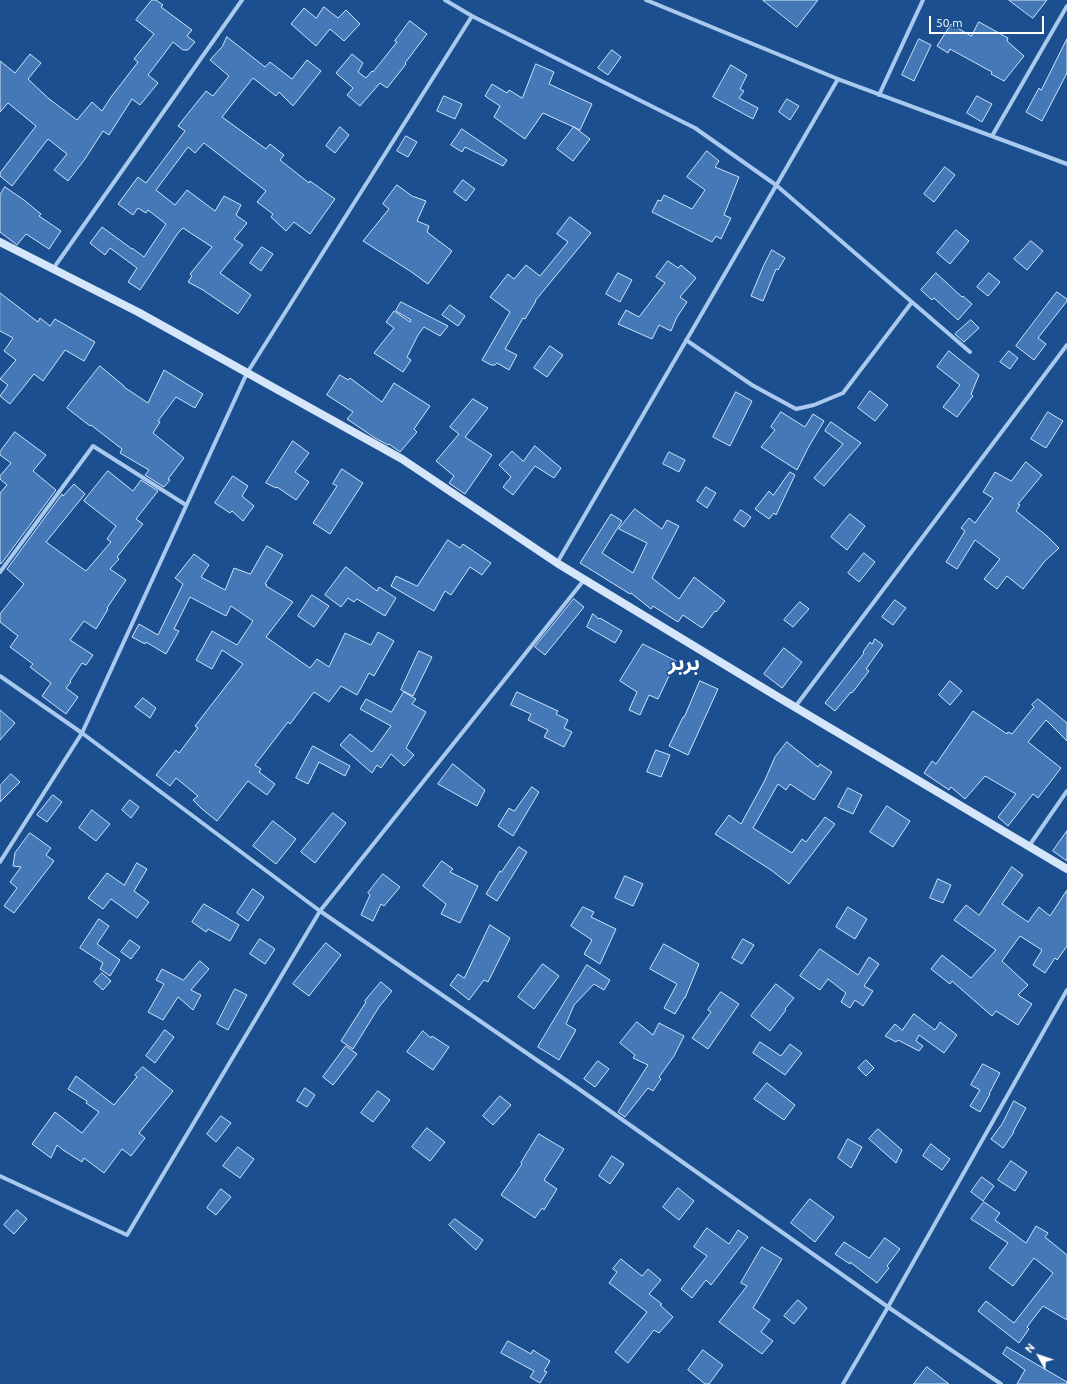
<!DOCTYPE html>
<meta charset="utf-8">
<style>
body{margin:0}
#map{position:relative;width:1067px;height:1384px;overflow:hidden;background:#1b4f8f;font-family:Ubuntu,sans-serif}
canvas{display:block}
.north{position:absolute;left:1019px;top:1336px;width:40px;height:40px;-webkit-text-stroke:3px #1b4f8f;paint-order:stroke;rotate:310deg;font-size:11px;font-weight:700;line-height:16px;text-align:center;color:#fff}
.north::after{content:'';display:block;margin:auto;width:14px;height:18px;background:#fff;clip-path:polygon(50% 0,100% 100%,50% 72%,0 100%)}
.scale{position:absolute;left:929px;top:16px;width:115px;height:18px;box-sizing:border-box;border:2px solid #fff;border-top:0;padding-left:5px;font-size:12px;line-height:14px;white-space:nowrap;color:#fff;-webkit-text-stroke:3px #1b4f8f;paint-order:stroke}
</style>
<div id="map">
<canvas width="1067" height="1384"></canvas>
<div class="north">N</div>
<div class="scale">50 m</div>
</div>
<script>
const ctx = document.querySelector('canvas').getContext('2d');
ctx.lineJoin = 'round';
function paint(path, color) {
  ctx.fillStyle = color;
  ctx.fill(path, 'evenodd');
}
function trace(path, color, width, dash) {
  ctx.strokeStyle = color;
  ctx.lineWidth = width;
  ctx.lineCap = dash ? 'butt' : 'round';
  ctx.setLineDash(dash || []);
  ctx.stroke(path);
}
function label(font, color, halo, rows, align = 'center') {
  ctx.font = font + ' Ubuntu,"Noto Sans Arabic",sans-serif';
  ctx.lineWidth = 3;
  ctx.setLineDash([]);
  ctx.textBaseline = 'middle';
  ctx.strokeStyle = halo;
  ctx.fillStyle = color;
  for (const [text, x, y, turn = 0] of rows) {
    ctx.save();
    ctx.translate(x, y);
    ctx.rotate((+turn || 0) * Math.PI / 180);
    ctx.textAlign = isNaN(turn) ? turn : align;
    if (halo) ctx.strokeText(text, 0, 0);
    ctx.fillText(text, 0, 0);
    ctx.restore();
  }
}
const building = new Path2D(`
 M152 0H156L163 5 161 7 192 30 187 36 195 42 188 50H183L173 42 148 75 158 83 140 105 132 99 109 135 103 131 85 159 68 181 54 170 67 154 48 139 12 186 0 176V173L36 126 8 103 0 112V61L15 73 30 54 41 63 28 79 48 98 77 120 92 102 102 111 111 97 138 62 134 59 154 34 136 20Z
 M763 0H818L797 27Z
 M1009 0H1047L1033 18Z
 M324 7 338 18 346 10 360 24 344 41 330 29 316 46 291 24 304 8 316 18Z
 M410 21 427 34 405 63 406 64 387 88 380 83 360 106 347 95 353 88 336 73 352 54 363 63 358 72 366 78 372 71 373 72 397 42 395 41Z
 M979 22 1008 38 1007 41 1024 56 1004 81 991 74 992 72 950 49 948 53 937 46 951 24 971 36Z
 M227 37 265 67 270 62 292 79 307 60 321 71 293 106 279 92 276 96 253 78 222 117 266 149 270 144 284 155 280 160 309 183 310 181 335 199 310 234 294 222 286 231 271 217 273 214 257 202 266 191 204 143 195 153 188 147 156 190 175 205 187 190 215 211 224 196 241 205 236 215 247 223 234 239 243 245 220 273 251 295 238 314 203 290 188 282 192 276 190 274 212 247 183 228 178 233 140 290 128 282 137 268 110 248 105 255 90 243 102 227 132 249V248L144 257 166 224 148 210 146 213 138 208 133 215 118 204 138 177 146 183 185 131 178 126 206 91 213 96 229 76 210 60 222 47Z
 M919 39 931 45 914 81 902 75Z
 M1067 39V73L1042 121 1026 112 1039 88 1041 90Z
 M612 50 621 57 608 75 598 68Z
 M536 64 554 72 549 84 592 104 580 130 543 113 525 139 494 117 500 106 485 96 492 84 507 93 509 90 522 98Z
 M731 65 747 75 740 89 744 91 739 98 758 108 753 119 713 97Z
 M444 96 462 104 455 119 437 111Z
 M977 96 992 104 982 122 967 113Z
 M787 99 799 106 790 120 779 112Z
 M340 127 349 135 335 153 326 146Z
 M574 127 590 139 573 161 557 149Z
 M462 129 507 160 503 166 465 147 462 152 451 145Z
 M406 136 417 142 408 157 397 151Z
 M707 151 719 161 715 167 739 177 724 215 731 218 721 239 716 236 712 242 652 212 658 200 661 201 664 195 692 209 705 190 687 177Z
 M945 167 955 175 934 202 924 194Z
 M463 180 475 189 466 201 454 192Z
 M397 185 412 196 426 201 417 221 429 226 427 232 452 251 428 284 410 271 363 241 389 209 383 204Z
 M5 187 24 200 41 214 39 216 61 231 49 249 26 234 17 245 0 232V195Z
 M570 217 591 233 535 301H536L525 319 523 318 505 349 517 355 509 370 497 363 495 365H491L482 360 510 312 490 297 508 274 514 279 526 265 540 276 568 242 557 234Z
 M956 230 969 241 950 264 937 253Z
 M1031 241 1043 251 1027 270 1014 259Z
 M262 247 273 254 261 271 250 263Z
 M772 250 785 258 778 270 776 269 763 301 751 296 763 267Z
 M668 261 678 268 681 265 696 278 680 297 687 302 677 317 671 331 659 325 652 339 618 324 626 310 639 317 665 283 656 277Z
 M618 273 632 280 620 302 606 294Z
 M936 273 962 297 963 296 972 304 958 320 934 298 932 300 921 290Z
 M989 273 1000 282 988 296 977 287Z
 M1057 292 1067 299V301L1038 338 1046 344 1034 360 1016 346Z
 M0 293 38 322 40 318 50 326 55 319 95 342 84 361 65 350 43 381 34 374 10 404 0 396 8 385 0 379 16 360 4 351 13 338 0 331Z
 M401 302 448 326 440 336 424 327 418 335 407 357 411 360 403 372 374 353 394 328 386 322 394 311 410 322 411 320 396 311Z
 M450 305 465 316 458 326 442 315Z
 M971 320 979 328 964 342 955 334Z
 M550 346 563 355 547 377 534 368Z
 M949 351 979 375 971 394 973 396 957 417 943 407 960 385 937 367Z
 M1009 351 1018 358 1010 369 1000 362Z
 M100 366 124 386V387L148 403 164 370 203 394 195 408 176 397 158 421 160 422 153 433 184 458 168 479 170 480 164 487 145 475 149 470 120 453 122 449 91 425 90 426 67 408Z
 M340 375 348 380 350 378 382 402 394 383 430 406 414 429 417 432 400 452 389 444 388 445 375 438 347 419 353 412 327 395Z
 M870 391 888 405 875 421 858 408Z
 M736 392 752 401 730 446 713 437Z
 M473 399 488 408 465 437 492 455 465 494 449 483 454 476 436 461 459 434 450 427Z
 M781 412 805 427 813 414 824 421 808 448 797 470 761 447 775 430 771 427Z
 M1048 412 1063 421 1046 448 1031 439Z
 M831 422 861 443 824 486 814 478 843 444 825 431Z
 M15 432 46 455 33 471 56 490 1 564 0 563V493L7 485 0 479V476L11 463 0 455V452Z
 M293 441 309 453 295 472 309 482 296 500 277 487 276 488 266 483Z
 M535 446 561 468 554 478 535 466 513 495 503 487 511 477 499 465 512 451 523 461Z
 M669 452 685 460 679 472 663 464Z
 M1026 462 1042 475 1018 504 1020 505 1016 511 1047 536 1059 548 1045 561 1023 589 1007 576 997 589 984 579 1000 559 975 540 957 569 946 562 965 531 961 528 969 518 975 523 993 498 983 492 995 472 1011 481Z
 M342 469 363 483 330 534 313 523 337 486 333 484Z
 M108 471 133 491 141 480 158 491 136 519 143 524 117 557 119 559 110 569 126 580 107 608 108 609 96 629 84 621 70 640 93 655 86 665 82 663 70 681 71 682 66 688 78 697 66 714 42 696 51 683 30 667 33 664 10 647 18 636 0 622V614L24 584 7 569 62 494 63 496 74 484 85 494 46 542 86 571 111 542 107 539 116 526 84 501Z
 M790 472 795 475 776 515 774 513 769 519 755 509 769 491 773 495Z
 M233 476 248 486 242 496 254 506 243 521 232 511 230 513 215 503Z
 M706 487 716 493 707 508 697 501Z
 M635 509 662 529 667 520 679 526 652 578 679 599 694 577 725 601 716 612 715 611 702 628 683 615 678 622 653 606 651 609 631 593 630 594 580 563 611 514 622 521 602 553 633 573 647 543 619 529Z
 M741 510 751 517 744 527 734 520Z
 M850 514 865 526 847 550 831 537Z
 M448 540 460 548 463 544 491 563 482 575 470 567 451 595 445 591 434 611 391 586 396 576 417 586Z
 M267 546 283 555 265 584 267 585 266 586 293 602 266 637 310 668 317 659 329 667 345 633 371 645 378 632 394 641 374 676 369 673 357 695 341 686 329 702 314 692 290 724 288 722 255 765 261 769 259 772 275 784 267 795 248 781 217 821 202 809 193 800 198 796 176 778 170 786 156 775 176 750 179 753 198 728 195 726 243 664 222 650 212 669 196 660 212 631 237 645 253 621 231 606 226 616 190 597 174 629 179 631 166 654 146 642 145 644 132 637 139 624 158 635 183 584 175 578 194 554 209 565 201 577 225 590 234 568 250 574Z
 M864 553 875 562 859 582 848 573Z
 M346 567 377 591 379 587 396 598 385 616 357 599 354 602 348 598 341 607 325 595Z
 M312 595 329 606 314 627 298 616Z
 M574 599 584 607 545 655 535 647Z
 M895 600 906 608 893 625 882 617Z
 M800 602 809 609 793 627 784 620Z
 M593 614 599 619 600 618 622 631 615 643 587 627Z
 M875 639 883 645 866 669 869 671 852 693 851 692 835 711 825 703 864 653 863 652 870 642 872 644Z
 M643 644 676 661 658 699 649 695 640 715 629 710 637 692 620 681Z
 M784 648 802 662 782 688 764 674Z
 M419 651 432 657 413 696 401 690Z
 M700 681 718 689 688 755 669 746 683 717H684Z
 M950 681 962 691 950 705 939 695Z
 M404 692 416 699 412 704 426 712 406 748 414 755 404 766 391 754 381 768 377 765 372 773 340 745 350 734 372 752 391 726 360 709 366 699 391 712Z
 M517 692 558 711 556 714 568 720 564 728 572 732 564 747 544 737 548 730 528 720 531 714 511 705Z
 M143 698 156 708 150 718 135 707Z
 M1038 699 1067 723V741L1046 720 1028 742 1061 768 1038 798 1033 794 1008 826 998 817 1016 794 985 776 965 799 951 787 949 790 924 773 932 761 936 764 973 711 1007 734 1008 732 1012 734 1034 707 1032 705Z
 M0 710 15 723 0 740Z
 M787 742 818 767 820 764 832 772 814 800 790 784 786 790 778 784 753 828 792 853 802 839 806 842 825 817 835 824 789 884 771 870 715 834 729 815 741 824 764 782 775 757Z
 M313 746 350 766 345 776 319 762 308 784 296 778Z
 M656 750 670 755 661 777 647 772Z
 M453 764 485 790 477 806 438 784Z
 M11 774 20 782 0 802V786Z
 M532 787 539 792 513 836 498 826 509 808 514 811Z
 M848 788 862 795 853 814 838 807Z
 M53 795 62 802 47 822 37 815Z
 M130 800 139 807 131 818 122 810Z
 M887 806 910 821 893 847 870 832Z
 M92 810 110 824 96 841 79 828Z
 M333 813 346 823 315 863 301 852Z
 M273 821 296 839 276 864 253 846Z
 M1067 831V861L1053 851Z
 M30 833 51 848 46 855 54 861 14 913 4 906 17 888 10 882 21 867 13 866 15 853Z
 M519 847 527 852 497 901 486 894 500 871 501 872Z
 M442 861 453 869 450 872 478 886 460 923 441 914 446 904 423 886Z
 M137 863 147 869 134 891 149 902 137 918 111 899 103 909 88 898 107 873 124 885Z
 M1012 867 1023 875 1002 904 1028 922 1039 907 1050 916 1067 890V946L1057 960 1055 958 1045 973 1033 965 1042 950 1020 936 1002 961 1028 985 1018 995 1032 1004 1018 1025 996 1011 992 1016 952 981 950 984 931 969 942 955 971 978 996 950 954 920 966 905 979 915Z
 M383 874 400 887 384 906 381 904 373 921 361 915 370 895 368 893Z
 M625 876 643 884 633 906 615 898Z
 M938 879 951 885 943 903 930 898Z
 M253 889 264 897 248 921 237 913Z
 M204 904 239 925 230 941 208 929 206 932 192 922Z
 M583 907 594 912 591 917 616 929 600 964 584 954 592 940 571 926Z
 M848 907 867 919 855 939 836 927Z
 M99 919 109 926 97 944 120 960 110 976 100 969 103 963 80 948Z
 M490 925 510 938 488 982 484 980 469 1000 450 985 458 974 464 978Z
 M260 939 275 949 265 964 250 954Z
 M743 939 754 945 742 964 732 958Z
 M130 940 140 947 131 959 121 952Z
 M326 943 341 955 309 996 293 984Z
 M664 944 699 964 685 998H684L675 1014 664 1008 677 984 650 969Z
 M820 949 858 975 869 957 879 964 864 986 873 991 863 1006 855 1000 850 1008 841 1002 846 993 828 979 820 990 800 976Z
 M200 961 209 969 191 990 201 995 193 1010 178 997 163 1020 148 1012 164 984 156 980 162 969 183 980Z
 M543 964 559 976 534 1009 518 997Z
 M587 965 610 980 604 990 594 984 574 1005 566 1024 576 1030 559 1060 538 1047Z
 M102 973 111 981 103 990 94 982Z
 M381 982 392 991 379 1007 353 1049 341 1041 366 1002 365 1001Z
 M776 984 794 998 785 1009 786 1010 770 1031 751 1016Z
 M235 989 247 995 228 1030 217 1024Z
 M721 992 739 1004 708 1049 692 1038 711 1012 708 1010Z
 M914 1014 935 1030 940 1022 957 1035 944 1053 919 1035 916 1041 923 1046 919 1051 898 1040 896 1042 885 1036 895 1024 902 1030Z
 M637 1022 653 1035 659 1023 684 1036 674 1056 659 1077 661 1079 653 1091 648 1088 625 1117 618 1112 648 1065 633 1058 635 1055 620 1043Z
 M165 1030 174 1037 155 1063 146 1056Z
 M423 1031 431 1038 432 1036 449 1047 433 1070 407 1052Z
 M760 1042 781 1056 790 1044 802 1053 785 1075 753 1053Z
 M346 1046 357 1054 333 1085 323 1077Z
 M866 1060 874 1068 866 1076 858 1068Z
 M598 1061 609 1069 595 1087 584 1079Z
 M983 1064 1000 1073 989 1094H990L980 1112 970 1106 980 1090 971 1085Z
 M143 1067 173 1091 139 1133 145 1138 131 1156 122 1149 104 1173 84 1158 82 1162 63 1150 57 1145 51 1158 32 1144 55 1112 82 1133 99 1112 86 1103 87 1101 68 1089 76 1076 114 1105 137 1077 135 1075Z
 M767 1083 795 1105 784 1120 754 1099Z
 M305 1088 315 1095 307 1107 297 1101Z
 M378 1091 390 1100 373 1122 361 1113Z
 M500 1096 511 1105 493 1125 483 1116Z
 M1014 1101 1026 1108 1013 1132H1014L1003 1148 991 1139 1002 1124Z
 M221 1116 231 1123 216 1142 207 1134Z
 M427 1128 445 1142 430 1161 412 1147Z
 M878 1129 902 1150 896 1163 869 1139Z
 M539 1134 564 1149 544 1180 557 1189 544 1210 542 1208 535 1218 501 1195 522 1164 521 1163Z
 M848 1139 862 1147 851 1168 838 1158Z
 M931 1144 950 1159 942 1170 923 1156Z
 M238 1147 254 1159 240 1178 223 1166Z
 M612 1156 624 1164 610 1184 599 1176Z
 M1011 1161 1027 1172 1015 1191 998 1180Z
 M982 1177 994 1186 983 1201 971 1192Z
 M678 1188 694 1201 679 1220 663 1207Z
 M221 1189 231 1197 216 1215 207 1208Z
 M810 1199 834 1217 815 1242 791 1223Z
 M984 1202 1000 1213 995 1220 1026 1243 1036 1226 1048 1233 1045 1237 1067 1255V1320L1043 1306 1027 1327 1029 1329 1019 1343 978 1311 986 1301 1014 1323 1053 1273 1034 1258 1013 1286 989 1268 1008 1243 971 1219Z
 M17 1210 27 1219 14 1234 4 1225Z
 M455 1219 483 1240 476 1250 449 1225Z
 M707 1228 729 1244 738 1230 748 1237 711 1285 706 1280 692 1298 681 1289 707 1256 694 1247Z
 M885 1238 900 1249 887 1266 889 1268 877 1283 850 1262V1264L835 1254 844 1242 869 1258Z
 M762 1247 782 1259 753 1308 770 1320 761 1332 773 1341 762 1354 719 1322 747 1286 741 1283Z
 M621 1259 642 1276 648 1269 661 1280 649 1294 662 1304 660 1305 673 1317 659 1333 654 1330 628 1363 615 1352 647 1312 609 1283 617 1272 613 1269Z
 M798 1300 807 1308 794 1324 784 1316Z
 M508 1341 531 1354 533 1350 550 1361 544 1371 547 1372 540 1383 530 1377 534 1371 501 1353Z
 M1007 1347 1067 1382V1384H1017L1025 1370 1003 1354Z
 M703 1350 723 1365 709 1384H705L688 1370Z
 M927 1367 949 1384H914Z`);
paint(building, '#4478b7');
trace(building, '#cfe3fa', 1);
trace(new Path2D(`
 M445 0 472 16 695 128 776 185 970 352
 M646 0 838 79 1067 164
 M879 95 923 0
 M992 136 1067 6
 M53 269 242 0
 M686 340 752 385 796 409 814 405 843 393 912 302
 M557 563 838 79
 M0 572 93 446 186 505
 M0 676 82 733 320 911 576 1087 888 1307 1001 1384
 M795 707 1067 345
 M1029 846 1067 791
 M0 862 82 733 247 373 472 16
 M0 1176 127 1235 320 911 584 580
 M843 1384 888 1307 1067 990`), '#a9c9ee', 4);
trace(new Path2D(`
 M0 242 138 312 402 459 557 563 778 697 1067 869`), '#d6e6fa', 8);
label('bold 21px', '#fff', '#1b4f8f', [
 ["بربر",684,663]
]);
</script>
